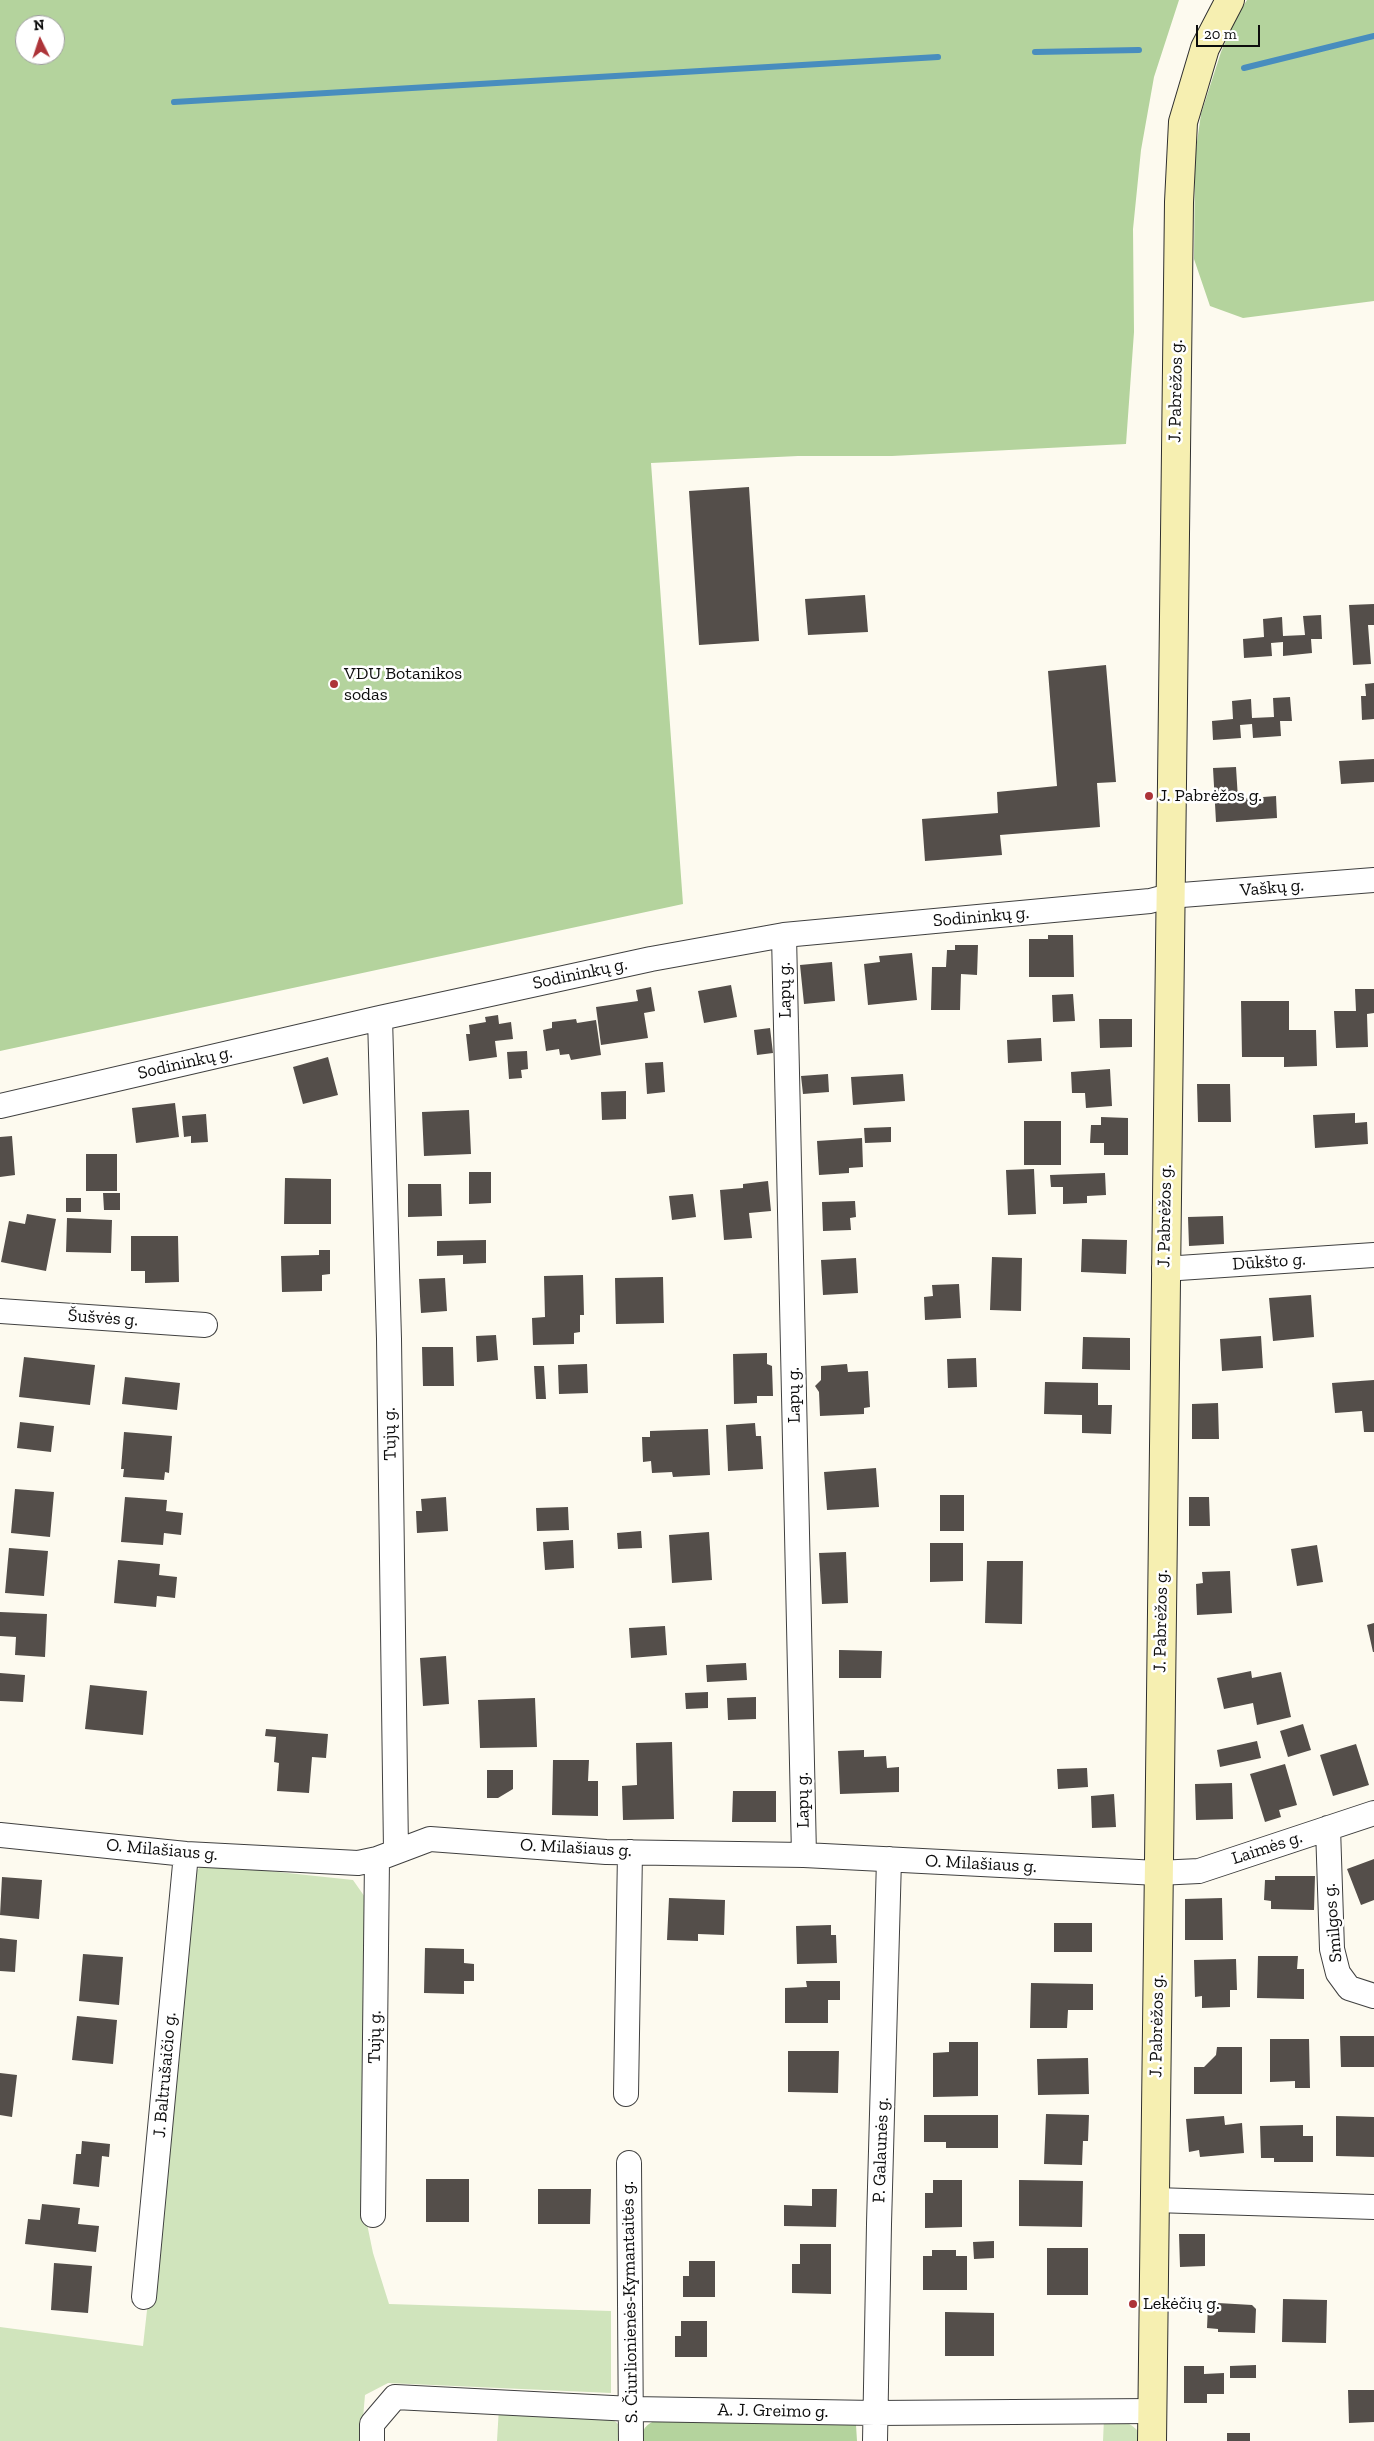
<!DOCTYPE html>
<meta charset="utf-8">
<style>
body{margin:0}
#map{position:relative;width:1374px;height:2441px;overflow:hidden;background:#fdfaef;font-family:"Zilla Slab",serif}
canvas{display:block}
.north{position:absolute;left:15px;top:15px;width:50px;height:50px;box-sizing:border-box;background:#fff;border:1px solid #9e9e9e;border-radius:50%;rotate:356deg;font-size:14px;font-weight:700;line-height:20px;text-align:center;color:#0d0d0d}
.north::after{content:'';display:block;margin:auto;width:18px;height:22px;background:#ad3439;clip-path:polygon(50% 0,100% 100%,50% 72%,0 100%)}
.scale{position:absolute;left:1196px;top:25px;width:64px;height:22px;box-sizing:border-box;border:2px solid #0d0d0d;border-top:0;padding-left:6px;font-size:15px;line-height:18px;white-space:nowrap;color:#0d0d0d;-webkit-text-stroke:4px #fff;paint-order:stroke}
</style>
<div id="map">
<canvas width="1374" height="2441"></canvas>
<div class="north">N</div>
<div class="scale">20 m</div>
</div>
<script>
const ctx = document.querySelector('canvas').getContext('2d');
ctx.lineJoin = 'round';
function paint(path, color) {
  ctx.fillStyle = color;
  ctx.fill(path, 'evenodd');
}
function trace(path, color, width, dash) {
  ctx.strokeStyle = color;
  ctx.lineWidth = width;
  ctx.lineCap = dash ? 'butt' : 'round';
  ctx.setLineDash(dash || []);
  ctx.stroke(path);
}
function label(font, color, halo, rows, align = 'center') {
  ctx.font = font + ' "Zilla Slab",serif';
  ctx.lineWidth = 5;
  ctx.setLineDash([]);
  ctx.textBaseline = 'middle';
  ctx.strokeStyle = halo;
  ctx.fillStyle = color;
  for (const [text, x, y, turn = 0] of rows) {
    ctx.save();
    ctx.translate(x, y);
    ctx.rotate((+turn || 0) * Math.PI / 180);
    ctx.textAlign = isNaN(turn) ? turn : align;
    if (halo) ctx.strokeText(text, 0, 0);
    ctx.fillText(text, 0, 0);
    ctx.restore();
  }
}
paint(new Path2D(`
 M203 1864 353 1880 367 1900 366 2219 373 2253 389 2304 611 2311V2393L388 2383 365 2395 361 2441H0V2327L143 2346 171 2096 191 1877Z
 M499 2407C520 2409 605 2410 617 2423 621 2427 622 2435 623 2441H497Z
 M1104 2418C1121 2418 1130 2422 1142 2435V2441H1103Z`), '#d0e4bc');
paint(new Path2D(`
 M0 0H1179L1154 77 1141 150 1133 229 1134 332 1126 444 892 456H798L651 463 683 904 0 1051ZM25 25H55V55H25Z
 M1247 0H1374V301L1243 318 1210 306 1194 259 1195 156 1201 114 1221 52 1237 16Z
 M659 2419 846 2420 856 2425 857 2441H642C642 2427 647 2424 659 2419Z`), '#b4d39d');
trace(new Path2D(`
 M1035 52 1139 50
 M1244 68 1374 36
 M174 102 938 57`), '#488dbe', 6);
paint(new Path2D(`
 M749 487 759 641 699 645 689 491Z
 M865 595 868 632 808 635 805 599Z
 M1374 604V625H1368L1371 664 1353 665 1349 605Z
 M1321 615 1322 639H1311L1312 653 1283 656V642L1271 643 1272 656 1244 658 1243 639 1264 637 1263 619 1282 617 1283 636 1305 635 1303 616Z
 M1106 665 1116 782 1097 783 1100 827 1000 835 1002 855 925 861 922 819 998 813 997 792 1057 786 1048 671Z
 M1374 683V719L1362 720 1361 696H1366L1365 684Z
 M1290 697 1292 721H1280L1281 736 1253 738 1252 724 1240 725 1241 738 1213 740 1212 721 1233 719 1232 701 1251 699 1252 718 1274 717 1273 698Z
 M1374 759V782L1341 784 1339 761Z
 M1236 767 1238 799 1276 796 1277 818 1216 822 1213 768Z
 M1048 935H1073L1074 977H1029V939H1048Z
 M955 945H978L977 975 961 974 960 1010H931L932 967H946L947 950H955Z
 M912 953 917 1000 868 1005 864 964 880 962 879 956Z
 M832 962 835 1001 804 1004 800 965Z
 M731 985 737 1017 704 1023 698 991Z
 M651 987 655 1011 644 1013 648 1038 601 1045 596 1007 638 1001 636 990Z
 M1355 989H1374V1013L1367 1014 1368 1047 1336 1048 1334 1011H1356Z
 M1073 994 1075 1021 1053 1022 1052 995Z
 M1241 1001H1289V1030H1316L1317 1066 1284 1067V1057H1242Z
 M498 1015 499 1024 511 1022 513 1039 495 1041 497 1057 469 1061 466 1034H470L469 1025 486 1022 485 1017Z
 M576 1019 577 1023 596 1020 601 1055 571 1060 569 1054 560 1055 559 1049 546 1051 543 1030 552 1028V1022Z
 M1099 1019H1132V1047L1100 1048Z
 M770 1028 773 1053 757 1055 754 1030Z
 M1041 1038 1042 1061 1008 1063 1007 1040Z
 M527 1051 528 1069 521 1070 522 1078 509 1079 507 1052Z
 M328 1057 338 1095 303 1104 293 1067Z
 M663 1062 665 1092 647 1094 645 1063Z
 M1110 1069 1112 1106 1086 1108 1085 1093H1072L1071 1072Z
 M828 1074 829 1092 803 1094 801 1076Z
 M903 1074 905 1101 853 1105 851 1077Z
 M1197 1084H1230L1231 1122H1198Z
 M626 1091V1119L602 1120 601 1092Z
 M175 1103 179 1137 136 1143 132 1108Z
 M469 1110 471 1154 424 1156 422 1112Z
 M1355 1113V1123L1367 1122 1368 1144 1315 1148 1313 1115Z
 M206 1114 208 1142 191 1143V1136L184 1137 182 1116Z
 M1101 1117 1128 1118V1155H1104V1143H1090L1091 1125H1101Z
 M1024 1121H1061V1165H1024Z
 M891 1127V1142L865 1143 864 1128Z
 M12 1136 15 1175 0 1177V1137Z
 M862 1138 863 1167 849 1168V1173L819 1175 817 1141Z
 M86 1154H117V1191H86Z
 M1034 1169 1036 1214 1008 1215 1006 1170Z
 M469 1172H491V1203L469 1204Z
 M1105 1173 1106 1195 1087 1196V1203L1063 1204V1187H1051L1050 1175Z
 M285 1178 331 1179V1224H284Z
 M768 1181 771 1211 749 1213 752 1238 724 1240 720 1190 743 1188V1184Z
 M408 1184H441L442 1216 408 1217Z
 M103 1193H120V1210H104Z
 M693 1194 696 1217 672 1220 669 1196Z
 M66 1198H81V1212H66Z
 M855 1201 856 1217 850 1218 851 1230 823 1231 822 1202Z
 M27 1214 56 1219 46 1271 1 1262 9 1221 25 1224Z
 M1223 1216 1224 1244 1189 1246 1188 1217Z
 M67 1218 112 1220 111 1253 66 1252Z
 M131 1236H178L179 1282 145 1283V1271H131Z
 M1082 1239 1127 1240 1126 1274 1081 1272Z
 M486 1240V1263L463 1264V1255L437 1256V1241Z
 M319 1250H330V1274L322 1275V1291L282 1292 281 1256 319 1255Z
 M992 1257 1022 1258 1021 1311 990 1310Z
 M856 1258 858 1293 823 1295 821 1260Z
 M583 1275 584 1315H580V1332L574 1333V1344L533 1345 532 1318 545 1317 544 1276Z
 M663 1277 664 1323 616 1324 615 1278Z
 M445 1278 447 1311 421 1313 419 1279Z
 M959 1284 961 1318 925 1320 924 1297 933 1296 932 1285Z
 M1311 1295 1314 1337 1273 1341 1269 1298Z
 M496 1335 498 1360 477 1362 476 1336Z
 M1261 1336 1263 1368 1222 1371 1220 1339Z
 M1083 1337 1130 1338V1370L1082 1369Z
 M422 1347H453L454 1386H423Z
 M767 1353V1364L772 1366 773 1396H757V1403L734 1404 733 1354Z
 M24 1357 95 1365 90 1405 19 1397Z
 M976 1358 977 1387 948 1388 947 1359Z
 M587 1364 588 1393 559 1394 558 1365Z
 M847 1364 848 1372 868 1371 870 1407 864 1408V1414L820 1416 819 1392 815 1386 821 1380V1366Z
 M534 1366H544L546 1399H536Z
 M125 1377 180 1383 177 1410 122 1404Z
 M1374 1380V1432H1364L1362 1411 1335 1413 1332 1383Z
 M1045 1382 1098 1383V1405H1112L1111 1434 1082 1433V1415L1044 1414Z
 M1218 1403 1219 1439H1192V1404Z
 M20 1422 54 1426 51 1452 17 1448Z
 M755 1423 756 1436H761L763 1469 728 1471 726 1425Z
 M708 1429 710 1475 673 1477 672 1472 652 1473 651 1461 643 1462 642 1437H650V1431Z
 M124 1432 172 1436 169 1473 165 1472 164 1480 123 1477 124 1469H121Z
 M876 1468 879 1507 827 1510 824 1472Z
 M15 1489 54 1492 50 1537 11 1533Z
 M940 1495H964V1531H940Z
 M125 1497 167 1500 166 1511 183 1513 181 1535 164 1533 163 1545 121 1542Z
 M446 1497 448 1531 417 1533 416 1511H422L421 1499Z
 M1189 1497H1209L1210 1526H1189Z
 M568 1507 569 1530 537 1531 536 1508Z
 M641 1531 642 1548 618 1549 617 1533Z
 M709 1532 712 1580 672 1583 669 1535Z
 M573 1540 574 1568 545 1570 543 1542Z
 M930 1543H963V1581L930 1582Z
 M1317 1545 1323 1582 1297 1586 1291 1549Z
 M9 1548 48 1551 44 1596 5 1593Z
 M846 1552 848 1603 822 1604 819 1553Z
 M118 1560 160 1564 159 1575 177 1577 175 1598 157 1596 156 1607 114 1603Z
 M987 1561H1023L1022 1624 985 1623Z
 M1230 1571 1232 1613 1197 1615 1196 1584 1203 1583 1202 1572Z
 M0 1612 47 1614 45 1657 15 1655 16 1637 0 1636Z
 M1374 1623V1652H1373L1367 1625Z
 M665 1626 667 1655 631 1658 629 1628Z
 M839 1650 882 1651 881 1678H839Z
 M446 1656 449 1704 423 1706 420 1658Z
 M746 1663 747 1680 707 1682 706 1665Z
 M1251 1671 1252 1678 1281 1672 1291 1717 1257 1725 1253 1703 1224 1709 1217 1678Z
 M0 1673 25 1675 23 1702 0 1701Z
 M90 1685 147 1691 143 1735 85 1729Z
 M708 1692V1708L686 1709 685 1693Z
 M756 1697V1719L728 1720 727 1698Z
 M535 1698 537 1747 480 1748 478 1700Z
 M1303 1724 1311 1750 1288 1757 1280 1731Z
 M266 1729 328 1734 326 1758 312 1757 309 1793 277 1791 279 1763 274 1762 276 1737 265 1736Z
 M1257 1741 1261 1758 1220 1767 1217 1750Z
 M672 1742 674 1819 623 1820 622 1786 637 1785 636 1743Z
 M1356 1744 1369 1785 1333 1796 1320 1755Z
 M864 1750V1757L886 1756 887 1768 899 1767V1792L840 1794 838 1751Z
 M553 1760H589L588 1781H598V1816L552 1815Z
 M1285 1764 1297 1805 1279 1810 1281 1817 1265 1822 1250 1774Z
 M1087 1768 1088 1787 1058 1789 1057 1769Z
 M487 1770H513V1789L498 1798H487Z
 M1232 1783 1233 1819 1196 1820 1195 1784Z
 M733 1791H776V1822H732Z
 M1114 1794 1116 1827 1092 1828 1091 1796Z
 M1374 1859V1900L1361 1905 1347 1869Z
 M1275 1876H1315L1314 1910 1271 1909V1901L1264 1900 1265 1880H1275Z
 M2 1877 42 1880 39 1919 0 1915Z
 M669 1898 725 1900 724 1935 698 1934V1941L667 1940Z
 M1222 1898 1223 1940H1185V1899Z
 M1054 1923H1092V1952H1054Z
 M831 1925V1935H836L837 1963 797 1964 796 1926Z
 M0 1938 17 1940 15 1972 0 1971Z
 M425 1948 464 1949V1963L474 1964V1981H464V1994L424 1993Z
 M83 1954 123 1957 119 2005 79 2001Z
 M1258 1956H1298L1297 1969H1304V1999L1257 1998Z
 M1236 1959 1237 1990H1230V2007L1202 2008V1996L1195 1997 1194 1960Z
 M806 1981H840V2000H828V2023H785V1988L807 1987Z
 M1031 1983 1093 1984V2010H1068L1067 2028H1030Z
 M77 2016 117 2020 113 2064 72 2060Z
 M1340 2036H1374V2067H1341Z
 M1270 2039H1309L1310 2088H1295V2081L1270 2082Z
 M949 2042H978V2096L933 2097V2053L949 2052Z
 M1217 2047H1242V2094H1194V2067H1204L1216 2055Z
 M788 2051H839L838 2093 788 2092Z
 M1088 2058 1089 2094 1038 2095 1037 2059Z
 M0 2073 17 2075 12 2117 0 2115Z
 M1046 2114 1089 2115 1088 2141H1083L1082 2165 1044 2164Z
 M924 2115H998V2148H946V2142H924Z
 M1224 2116 1225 2125 1242 2123 1244 2153 1200 2157 1199 2150 1189 2152 1186 2119Z
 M1336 2116 1374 2117V2157L1336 2156Z
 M1303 2125V2136H1313V2162H1274V2158H1261L1260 2126Z
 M82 2141 110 2144 109 2157 102 2156 99 2187 73 2184 76 2154H81Z
 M426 2179H469V2222H426Z
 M933 2180H962V2227L925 2228V2193H933Z
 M1019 2180 1083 2181 1082 2227 1019 2226Z
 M538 2189H591L590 2224H538Z
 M812 2189H837L836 2227 784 2226V2205L812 2206Z
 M42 2204 80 2208 78 2224 99 2226 96 2252 25 2244 28 2219 40 2220Z
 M1179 2234H1205V2266L1180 2267Z
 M994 2241V2258L974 2259 973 2242Z
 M800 2244H831V2294L792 2293V2264H800Z
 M1047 2248H1088V2295H1047Z
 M932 2250H956V2256H967V2290H923V2256H932Z
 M689 2261H715V2297H683V2276H689Z
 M54 2263 92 2266 88 2313 51 2310Z
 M1283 2299 1327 2300 1326 2343 1282 2342Z
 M1218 2303 1252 2305 1256 2309 1255 2333 1218 2332V2329L1207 2328 1208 2306H1217Z
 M945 2312 994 2313V2356H945Z
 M681 2321H707V2357H675V2336H681Z
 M1256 2365V2378H1230V2366Z
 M1184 2366H1204V2374L1224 2373V2394H1207V2403H1184Z
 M1348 2390H1374V2422L1349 2423Z
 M1227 2433H1250V2441H1227Z`), '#544e4a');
const street = new Path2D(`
 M784 935 804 1855
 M380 1018 389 1339 396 1850
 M0 1106 380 1018 651 959 784 935 1150 901 1169 896 1374 880
 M1164 1269 1374 1255
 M0 1311 205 1325
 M1328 1828 1332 1949 1338 1973 1349 1988 1374 1996
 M0 1835 186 1854 358 1863 377 1859 430 1839 606 1852 804 1855 1158 1873 1199 1871 1374 1813
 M626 2094 630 1852
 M629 2163 631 2441
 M1155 2200 1374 2207
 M373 2215 377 1859
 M144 2297 186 1854
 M372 2441V2424L395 2397 632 2409 875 2413 1152 2411
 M875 2441 879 2224 889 1859`);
const secondary = new Path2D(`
 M1152 2441 1179 202 1183 122 1205 48 1230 0`);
trace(street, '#404040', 26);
trace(secondary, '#2f2f2f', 30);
trace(street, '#fff', 24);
trace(secondary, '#f6efb1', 28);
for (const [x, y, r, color] of [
 [334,684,5,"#ad3439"],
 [1149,796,5,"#ad3439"],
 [1133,2304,5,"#ad3439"]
]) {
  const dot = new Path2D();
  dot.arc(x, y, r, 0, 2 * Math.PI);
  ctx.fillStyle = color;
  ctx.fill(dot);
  trace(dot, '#fff', 2);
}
label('18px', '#0d0d0d', '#fff', [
 ["J. Pabrėžos g.",1176,391,-89],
 ["Vaškų g.",1272,888,-5],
 ["Sodininkų g.",981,917,-5],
 ["Sodininkų g.",580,974,-12],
 ["Lapų g.",785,990,-91],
 ["Sodininkų g.",185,1063,-13],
 ["J. Pabrėžos g.",1165,1216,-89],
 ["Dūkšto g.",1269,1262,-4],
 ["Šušvės g.",103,1318,4],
 ["Lapų g.",794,1395,-91],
 ["Tujų g.",390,1434,-91],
 ["J. Pabrėžos g.",1161,1621,-89],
 ["Lapų g.",803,1800,-91],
 ["O. Milašiaus g.",576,1848,3],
 ["Laimės g.",1267,1848,-18],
 ["O. Milašiaus g.",162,1850,5],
 ["O. Milašiaus g.",981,1864,3],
 ["Smilgos g.",1333,1923,-95],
 ["J. Pabrėžos g.",1157,2026,-89],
 ["Tujų g.",375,2037,-89],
 ["J. Baltrušaičio g.",165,2075,-85],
 ["P. Galaunės g.",881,2150,-88],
 ["S. Čiurlionienės-Kymantaitės g.",630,2302,-91],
 ["A. J. Greimo g.",773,2411,1]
]);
label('18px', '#0d0d0d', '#fff', [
 ["VDU Botanikos",344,674],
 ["sodas",344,695],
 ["J. Pabrėžos g.",1159,796],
 ["Lekėčių g.",1143,2304]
], 'left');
</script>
